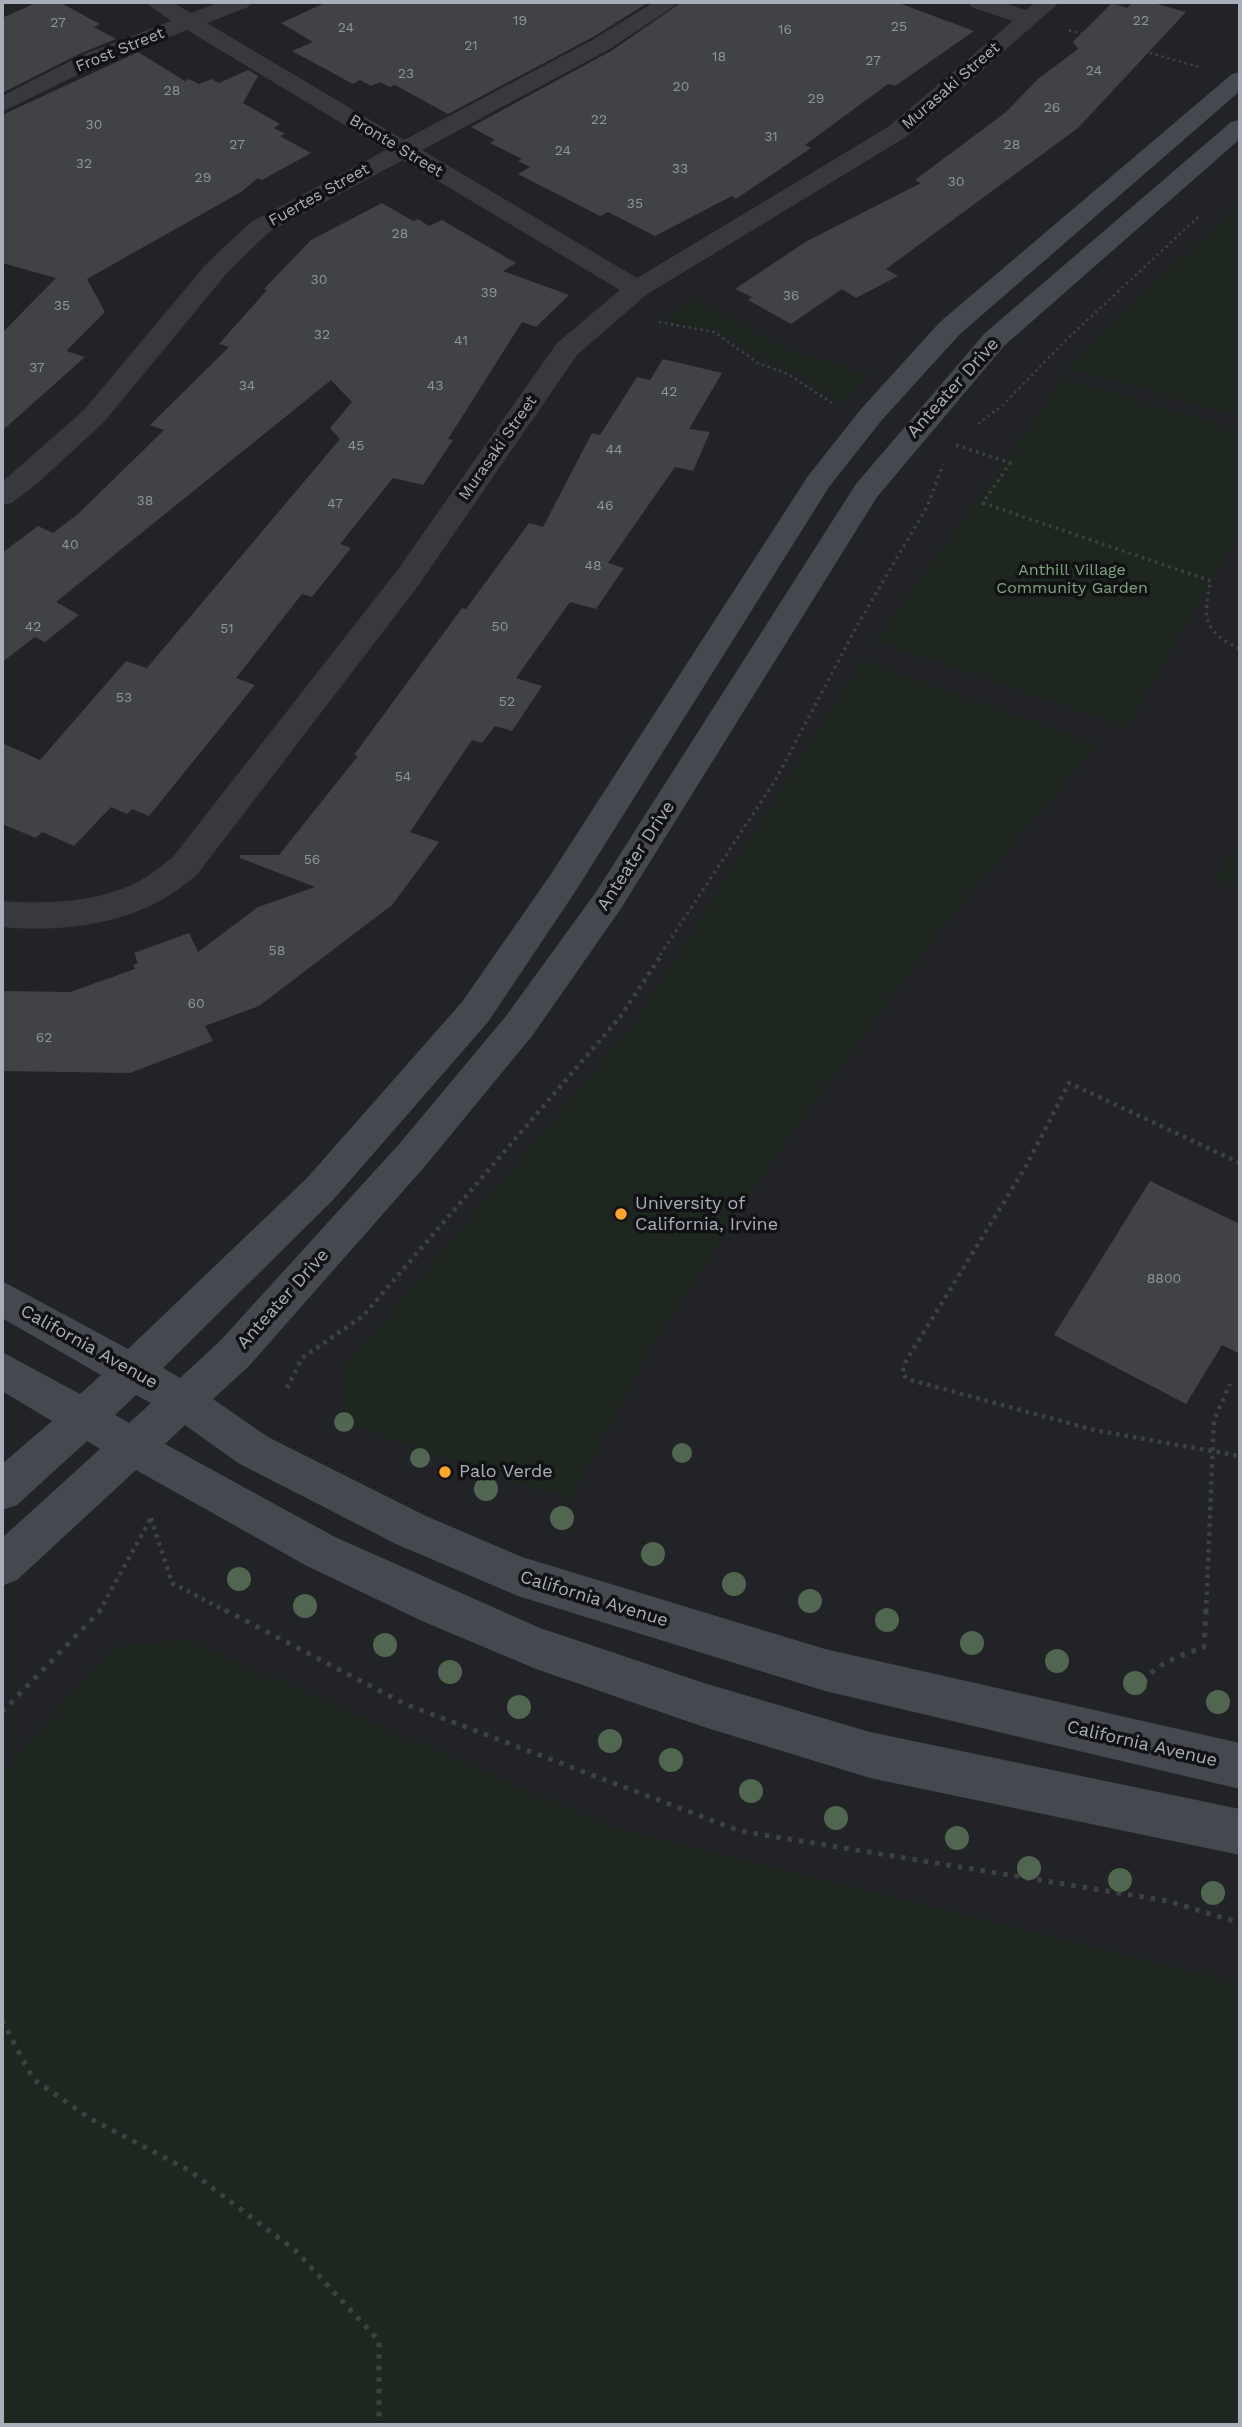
<!DOCTYPE html>
<style>
body{margin:0}
#map{position:relative;width:1242px;height:2427px;overflow:hidden;background:#171719;font-family:"Work Sans",sans-serif}
canvas{display:block}
.frame{position:absolute;inset:0;border:4px solid #a8afba;pointer-events:none}
</style>
<div id="map">
<canvas width="1242" height="2427"></canvas>
<div class="frame"></div>
</div>
<script>
const ctx = document.querySelector('canvas').getContext('2d');
ctx.lineJoin = 'round';
function paint(path, color) {
  ctx.fillStyle = color;
  ctx.fill(path, 'evenodd');
}
function trace(path, color, width, dash) {
  ctx.strokeStyle = color;
  ctx.lineWidth = width;
  ctx.lineCap = dash ? 'butt' : 'round';
  ctx.setLineDash(dash || []);
  ctx.stroke(path);
}
function label(font, color, halo, rows, align = 'center') {
  ctx.font = font + ' "Work Sans",sans-serif';
  ctx.lineWidth = 7;
  ctx.setLineDash([]);
  ctx.textBaseline = 'middle';
  ctx.strokeStyle = halo;
  ctx.fillStyle = color;
  for (const [text, x, y, turn = 0] of rows) {
    ctx.save();
    ctx.translate(x, y);
    ctx.rotate((+turn || 0) * Math.PI / 180);
    ctx.textAlign = isNaN(turn) ? turn : align;
    if (halo) ctx.strokeText(text, 0, 0);
    ctx.fillText(text, 0, 0);
    ctx.restore();
  }
}
paint(new Path2D(`
 M2 2H1240V2425H2Z`), '#222326');
paint(new Path2D(`
 M1240 203V416L1066 368Z
 M695 300 788 350 867 374 843 403 796 374 776 366 782 357 774 365 757 357 723 332 665 320Z
 M1065 378 1240 431V529L1127 727 876 641Z
 M862 661 1097 744 944 925 780 1150 643 1360 571 1500 345 1423 342 1371 636 1022Z
 M1240 845V877L1235 883 1240 885V891L1214 877Z
 M187 1640 617 1830 1240 1982V2425H2V1772L114 1647Z`), '#1e271f');
paint(new Path2D(`
 M38 2H59L100 24 94 27 116 39 81 53 2 93V18Z
 M327 2H649L593 37 448 114 395 85 390 87 380 82 371 86 360 80 353 84 292 51 313 42 281 23Z
 M682 2H896L974 31 895 86 888 84 805 145 811 148 736 199 732 196 655 236 608 212 600 216 518 174 530 167 518 161 522 159 490 143 495 140 471 127 611 51Z
 M1133 2H1150L1186 12 1078 128 886 269 898 276 856 298 842 289 791 324 748 300 752 297 735 289 807 241 921 183 915 180 1006 112 1038 79 1078 49 1073 42 1112 3 1127 8Z
 M138 52 185 81 189 79 199 84 212 79 219 83 248 70 258 76 243 103 280 124 274 128 285 134 280 136 311 153 262 180 258 178 241 192 87 279 105 312 66 351 85 357 2 431V333L56 278 2 263V115Z
 M382 203 413 221 418 219 429 226 442 220 516 263 503 271 569 295 536 327 522 322 448 439 453 440 423 485 393 478 340 544 351 548 312 597 302 594 236 678 255 685 149 816 132 809 127 814 111 807 74 846 42 832 36 838 2 824V743L40 760 126 661 147 668 340 439 330 428 352 402 331 380 56 602 79 615 45 642 35 637 2 662V553L38 526 53 533 78 514 164 430 150 425 229 347 219 344 267 290 264 289 311 240Z
 M663 359 722 373 689 429 710 432 693 471 675 467 608 563 624 568 596 609 570 602 516 678 542 686 512 731 495 726 482 743 472 740 410 832 439 842 392 905 259 1006 205 1026 213 1041 130 1073 2 1071V991L70 992 135 969 133 965 138 963 134 953 189 933 198 952 258 907 315 887 240 858V855H279L358 756 354 755 440 638 462 608 466 609 529 523 543 527 592 433 600 435 637 377 650 380Z
 M1150 1181 1240 1224V1354L1222 1345 1186 1404 1054 1335Z`), '#414246');
trace(new Path2D(`
 M1069 30 1199 67
 M659 322 714 332 758 363 788 374 832 403
 M978 424 1003 405 1066 340 1198 217`), '#3d4045', 2.5, [2.5, 3.5]);
trace(new Path2D(`
 M956 445 1010 463 983 503 1211 581C1202 618 1204 632 1240 649
 M660 955 775 781 858 624 928 505 943 464`), '#3d4045', 3.5, [2.5, 4.5]);
trace(new Path2D(`
 M1240 1163 1069 1083 1025 1168 906 1361 902 1373 907 1379 1094 1430 1240 1456
 M287 1388 302 1358 363 1316 620 1017 662 954
 M151 1518 172 1583 228 1612
 M99 1612 151 1518
 M1206 1612 1214 1420 1230 1384`), '#3d4045', 4.5, [3.5, 5]);
trace(new Path2D(`
 M225 1610 405 1704 740 1831 1168 1901 1240 1923
 M1140 1693C1147 1664 1179 1657 1204 1647L1206 1610
 M2 1712 101 1610
 M2 2020 33 2079 91 2119 190 2171 296 2251 379 2341V2425`), '#3d4045', 5, [4.5, 7]);
paint(new Path2D(`
 M145 2H172L191 13 220 2H251L248 7 207 23 404 140 594 39 654 2H680L610 49 422 150 637 278 888 127 1013 21 971 7 968 2H1001L1026 10 1036 2H1060L906 137 646 295 577 355 418 586 196 876C186 883 176 892 165 898 118 926 55 932 2 927V901C47 904 100 903 141 880 152 874 162 865 172 858L396 572 557 343 620 290 403 160 269 232 227 273 104 422 39 482 12 503 2 505V482L84 410 208 262 251 222 386 150 187 30 98 65 2 112V96L82 55 171 21Z`), '#37393e');
paint(new Path2D(`
 M1240 72V91L960 334 881 421 829 487 575 892 488 1022 333 1200 163 1368 180 1378 221 1340 400 1143 506 1016 596 892 856 484 985 333 1231 122 1240 120V139L1005 345 877 497 620 910 532 1036 426 1165 249 1366 213 1399 268 1437 426 1516 522 1557 825 1649 1240 1743V1789L825 1691 518 1596 396 1544 238 1463 185 1425 165 1444 335 1537 540 1628 704 1683 870 1732 1240 1809V1855L870 1778 704 1727 536 1669 422 1621 305 1565 136 1470 17 1580 2 1586V1538L100 1449 87 1441 17 1505 2 1510V1464L52 1421 2 1391V1352L80 1394 101 1375 2 1318V1281L128 1349 307 1178 462 1002 551 874 808 476 861 409 940 322 1232 74ZM136 1395 151 1403 129 1423 115 1415Z`), '#45484e');
ctx.fillStyle = '#506650';
for (const [x, y, r] of [
 [344,1422,10],
 [682,1453,10],
 [420,1458,10],
 [486,1489,12],
 [562,1518,12],
 [653,1554,12],
 [239,1579,12],
 [734,1584,12],
 [810,1601,12],
 [305,1606,12],
 [887,1620,12],
 [972,1643,12],
 [385,1645,12],
 [1057,1661,12],
 [450,1672,12],
 [1135,1683,12],
 [1218,1702,12],
 [519,1707,12],
 [610,1741,12],
 [671,1760,12],
 [751,1791,12],
 [836,1818,12],
 [957,1838,12],
 [1029,1868,12],
 [1120,1880,12],
 [1213,1893,12]
]) {
  ctx.beginPath();
  ctx.arc(x, y, r, 0, 2 * Math.PI);
  ctx.fill();
}
for (const [x, y, r, color] of [
 [621,1214,7,"#ffa629"],
 [445,1472,7,"#ffa629"]
]) {
  const dot = new Path2D();
  dot.arc(x, y, r, 0, 2 * Math.PI);
  ctx.fillStyle = color;
  ctx.fill(dot);
  trace(dot, '#121214', 2.5);
}
label('14px', '#8e949d', null, [
 ["19",520,21],
 ["22",1141,21],
 ["27",58,23],
 ["25",899,27],
 ["24",346,28],
 ["16",785,30],
 ["21",471,46],
 ["18",719,57],
 ["27",873,61],
 ["24",1094,71],
 ["23",406,74],
 ["20",681,87],
 ["28",172,91],
 ["29",816,99],
 ["26",1052,108],
 ["22",599,120],
 ["30",94,125],
 ["31",771,137],
 ["27",237,145],
 ["28",1012,145],
 ["24",563,151],
 ["32",84,164],
 ["33",680,169],
 ["29",203,178],
 ["30",956,182],
 ["35",635,204],
 ["28",400,234],
 ["30",319,280],
 ["39",489,293],
 ["36",791,296],
 ["35",62,306],
 ["32",322,335],
 ["41",461,341],
 ["37",37,368],
 ["34",247,386],
 ["43",435,386],
 ["42",669,392],
 ["45",356,446],
 ["44",614,450],
 ["38",145,501],
 ["47",335,504],
 ["46",605,506],
 ["40",70,545],
 ["48",593,566],
 ["42",33,627],
 ["50",500,627],
 ["51",227,629],
 ["53",124,698],
 ["52",507,702],
 ["54",403,777],
 ["56",312,860],
 ["58",277,951],
 ["60",196,1004],
 ["62",44,1038],
 ["8800",1164,1279]
]);
label('16px', '#a8afba', '#121214', [
 ["Frost Street",120,50,-22],
 ["Murasaki Street",951,86,-41],
 ["Bronte Street",396,146,31],
 ["Fuertes Street",319,195,-29],
 ["Murasaki Street",498,448,-55]
]);
label('16px', '#7ea67d', '#121214', [
 ["Anthill Village",1072,570],
 ["Community Garden",1072,588]
]);
label('18px', '#a8afba', '#121214', [
 ["Anteater Drive",953,388,-48],
 ["Anteater Drive",636,856,-57],
 ["Anteater Drive",283,1299,-48],
 ["California Avenue",89,1347,29],
 ["California Avenue",594,1599,17],
 ["California Avenue",1142,1744,13]
]);
label('18px', '#a8afba', '#121214', [
 ["University of",635,1204],
 ["California, Irvine",635,1225],
 ["Palo Verde",459,1472]
], 'left');
</script>
